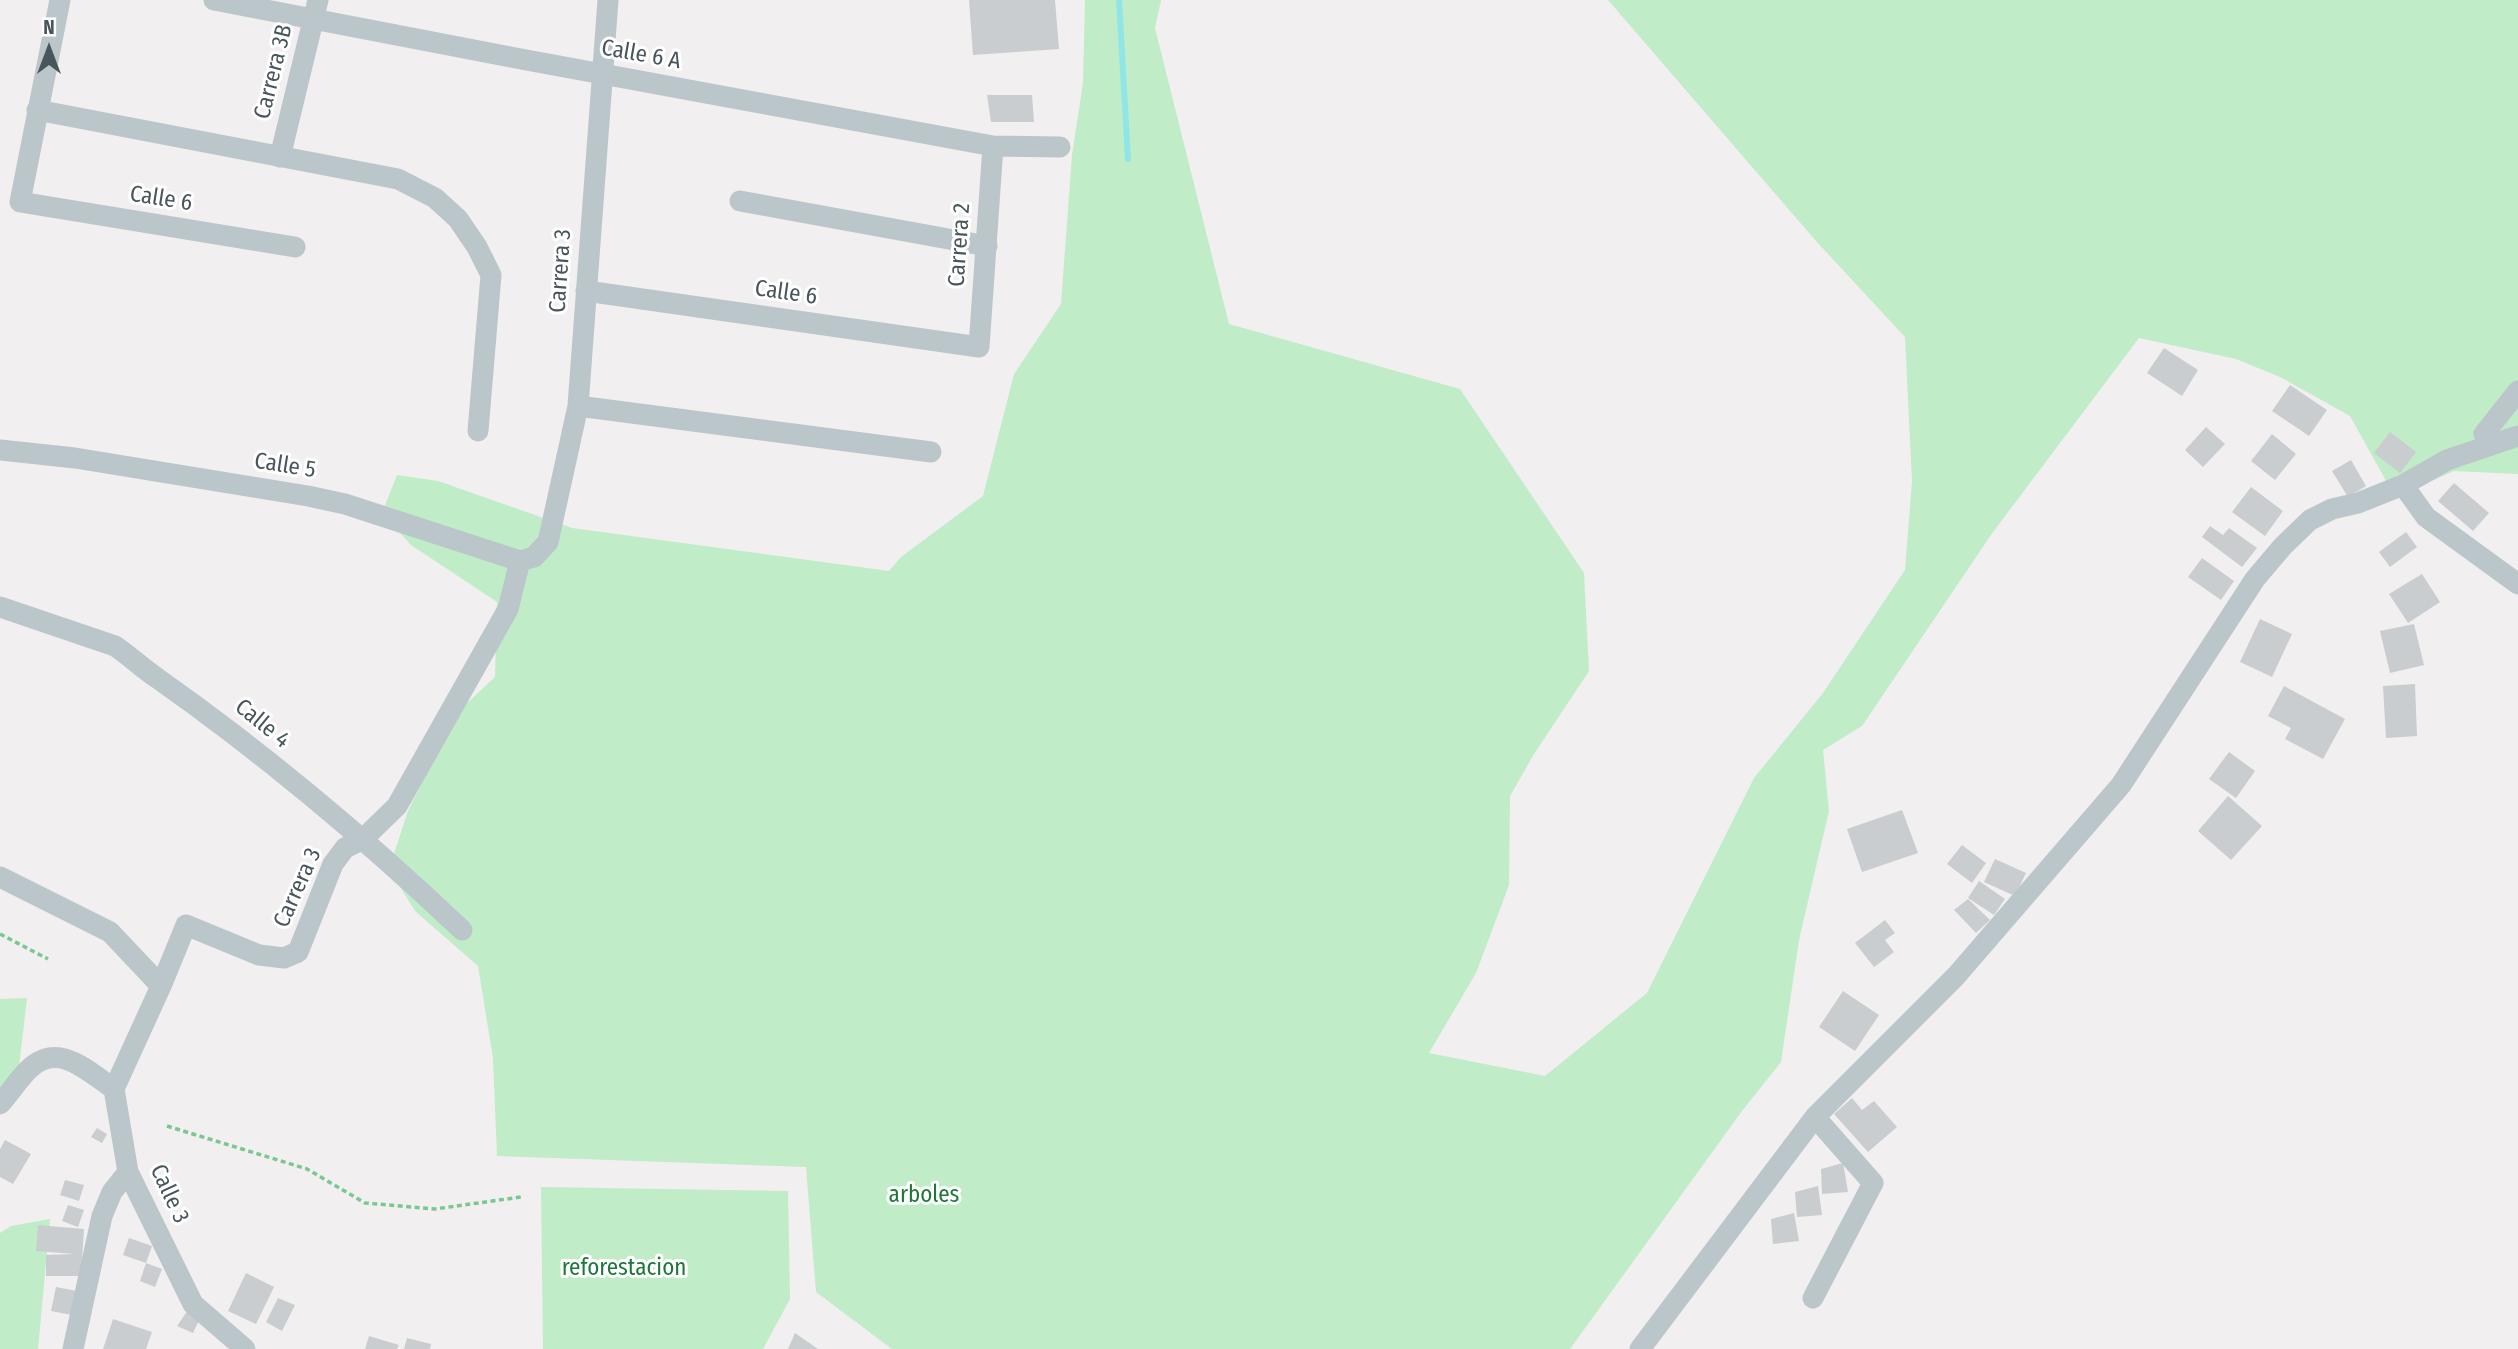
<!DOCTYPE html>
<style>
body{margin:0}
#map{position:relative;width:2518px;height:1349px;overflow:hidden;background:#f1efef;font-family:"Fira Sans Condensed",sans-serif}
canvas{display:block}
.north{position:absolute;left:14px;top:14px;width:70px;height:70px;-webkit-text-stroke:5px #fff;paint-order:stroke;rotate:0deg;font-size:19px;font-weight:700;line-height:28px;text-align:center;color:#48555b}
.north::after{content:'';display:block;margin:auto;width:24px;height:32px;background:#48555b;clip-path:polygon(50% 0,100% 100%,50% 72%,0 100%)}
</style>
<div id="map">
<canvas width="2518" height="1349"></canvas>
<div class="north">N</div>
</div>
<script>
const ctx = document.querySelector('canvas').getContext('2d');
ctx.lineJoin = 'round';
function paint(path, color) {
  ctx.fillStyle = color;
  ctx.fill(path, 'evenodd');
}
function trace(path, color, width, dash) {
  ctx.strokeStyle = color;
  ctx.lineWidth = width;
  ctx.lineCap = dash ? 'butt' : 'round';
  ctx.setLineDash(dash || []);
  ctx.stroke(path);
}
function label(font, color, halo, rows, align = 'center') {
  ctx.font = font + ' "Fira Sans Condensed",sans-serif';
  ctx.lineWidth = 6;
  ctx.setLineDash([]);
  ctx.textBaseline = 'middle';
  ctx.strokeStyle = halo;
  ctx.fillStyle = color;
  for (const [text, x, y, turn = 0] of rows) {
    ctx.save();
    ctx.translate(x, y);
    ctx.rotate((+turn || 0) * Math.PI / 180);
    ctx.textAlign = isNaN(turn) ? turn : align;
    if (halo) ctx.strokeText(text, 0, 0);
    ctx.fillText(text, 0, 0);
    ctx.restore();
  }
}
paint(new Path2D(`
 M1085 0H1161L1155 28 1229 324 1460 389 1584 573 1589 671 1534 754 1510 796 1509 885 1476 973 1429 1053 1545 1076 1647 993 1754 778 1823 693 1905 570 1912 481 1905 337 1816 241 1608 0H2518V474L2454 471 2395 497 2350 416 2280 377 2236 359 2139 338 1993 532 1862 726 1823 750 1829 811 1799 940 1781 1062 1742 1111 1570 1349H892L816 1292 806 1167 497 1156 493 1058 478 966 415 911 389 869 408 811 431 764 447 722 495 677 497 602 411 545 382 513 397 475 438 481 572 528 889 571 901 557 983 496 1014 374 1061 304 1072 155 1083 83Z
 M27 998 19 1067 0 1092V999Z
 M541 1187 788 1191 790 1299 763 1349H543Z
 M50 1219 38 1349H0V1233L11 1226Z`), '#c0ecc8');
trace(new Path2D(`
 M1119 0 1128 159`), '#90e5e6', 6);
paint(new Path2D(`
 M969 0H1055L1059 49 973 55Z
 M987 95H1032L1034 122H991Z
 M2164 348 2198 370 2182 396 2147 373Z
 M2290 385 2327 410 2309 436 2272 411Z
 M2206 427 2225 444 2203 467 2185 450Z
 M2390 432 2416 452 2400 473 2374 453Z
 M2272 434 2296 454 2275 480 2251 461Z
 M2351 460 2366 486 2348 497 2332 471Z
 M2454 483 2489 513 2473 531 2438 501Z
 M2251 487 2283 511 2265 536 2232 512Z
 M2210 526 2223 535 2229 528 2257 548 2242 567 2202 537Z
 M2406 532 2417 547 2390 567 2379 552Z
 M2202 558 2234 581 2221 600 2188 577Z
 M2422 574 2440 602 2408 623 2389 594Z
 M2260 619 2292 634 2272 677 2240 662Z
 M2414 624 2424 665 2390 673 2380 631Z
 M2415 684 2417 736 2386 738 2383 686Z
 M2284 686 2345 719 2323 759 2285 739 2291 728 2268 716Z
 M2229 752 2255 771 2236 798 2209 779Z
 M2228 796 2262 826 2231 860 2198 831Z
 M1902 810 1918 853 1862 872 1847 829Z
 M1962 845 1986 863 1972 883 1947 864Z
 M1995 859 2026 873 2015 896 1984 882Z
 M1979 881 2005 899 1994 915 1968 898Z
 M1968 899 1990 920 1976 933 1954 910Z
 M1885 920 1895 933 1885 940 1894 952 1874 967 1855 943Z
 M1843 991 1879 1015 1855 1051 1819 1027Z
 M1852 1098 1862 1110 1874 1101 1897 1127 1868 1152 1834 1114Z
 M97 1128 107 1134 102 1143 91 1137Z
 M5 1140 31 1154 13 1184 0 1177V1149Z
 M1843 1163 1848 1192 1822 1194 1821 1169Z
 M65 1180 84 1185 79 1201 60 1195Z
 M1818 1186 1822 1215 1797 1217 1795 1192Z
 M68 1205 84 1210 78 1227 62 1221Z
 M1794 1213 1799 1241 1773 1244 1771 1219Z
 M38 1225 84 1229 81 1276H46V1255L75 1254 36 1251Z
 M129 1238 152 1246 146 1263 123 1255Z
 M146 1263 162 1269 155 1287 140 1281Z
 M246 1273 274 1287 256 1324 228 1311Z
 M56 1287 82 1292 77 1316 51 1311Z
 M278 1298 295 1305 282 1331 266 1322Z
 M190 1307 202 1314 193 1333 177 1326Z
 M113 1319 152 1332 146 1349H103Z
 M795 1333 818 1349H788Z
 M369 1336 399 1345 397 1349H365Z
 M407 1338 431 1344 430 1349H404Z`), '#c9cdd0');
trace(new Path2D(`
 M0 934 48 959
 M167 1126 307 1169 365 1203 435 1209 521 1197`), '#7ac792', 3.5, [5, 3.5]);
trace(new Path2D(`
 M60 0 20 202 295 247
 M214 0 521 59 993 146 1060 147
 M37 110 398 179 435 198 458 219 477 247 491 275 478 431
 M280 157 318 0
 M740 201 987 246
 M586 291 979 347 993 146
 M578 406 931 452
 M2490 444 2484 434 2518 391
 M0 450 75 458 308 496 345 504 520 561 534 557 548 542 578 406 608 0
 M2403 485 2426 517 2518 584
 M0 607 115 646C130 656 142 668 157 678 265 754 366 839 462 930
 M0 877 110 932 161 986
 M114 1089 161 986 186 925 259 955 284 958 298 952 333 864 345 848 363 839 397 806 508 609 520 561
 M0 1104C10 1093 18 1080 28 1070 58 1040 87 1071 114 1089L128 1172 193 1304 245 1349
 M1813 1298 1873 1183 1815 1117
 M73 1349 102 1216 112 1192 128 1172
 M1640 1349 1815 1117 1956 976 2121 785 2255 579 2283 546 2310 520 2332 509 2358 503 2403 485 2447 460 2518 436`), '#bbc6cb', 21);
label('23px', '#48555b', '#fff', [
 ["Calle 6 A",641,55,10],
 ["Carrera 3B",274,72,-76],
 ["Calle 6",161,199,9],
 ["Carrera 2",960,245,-86],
 ["Carrera 3",561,271,-86],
 ["Calle 6",786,293,8],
 ["Calle 5",285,466,9],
 ["Calle 4",262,724,39],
 ["Carrera 3",298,888,-66],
 ["Calle 3",169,1194,65]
]);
label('23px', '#1d7739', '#fff', [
 ["arboles",924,1196],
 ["reforestacion",624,1269]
]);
</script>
